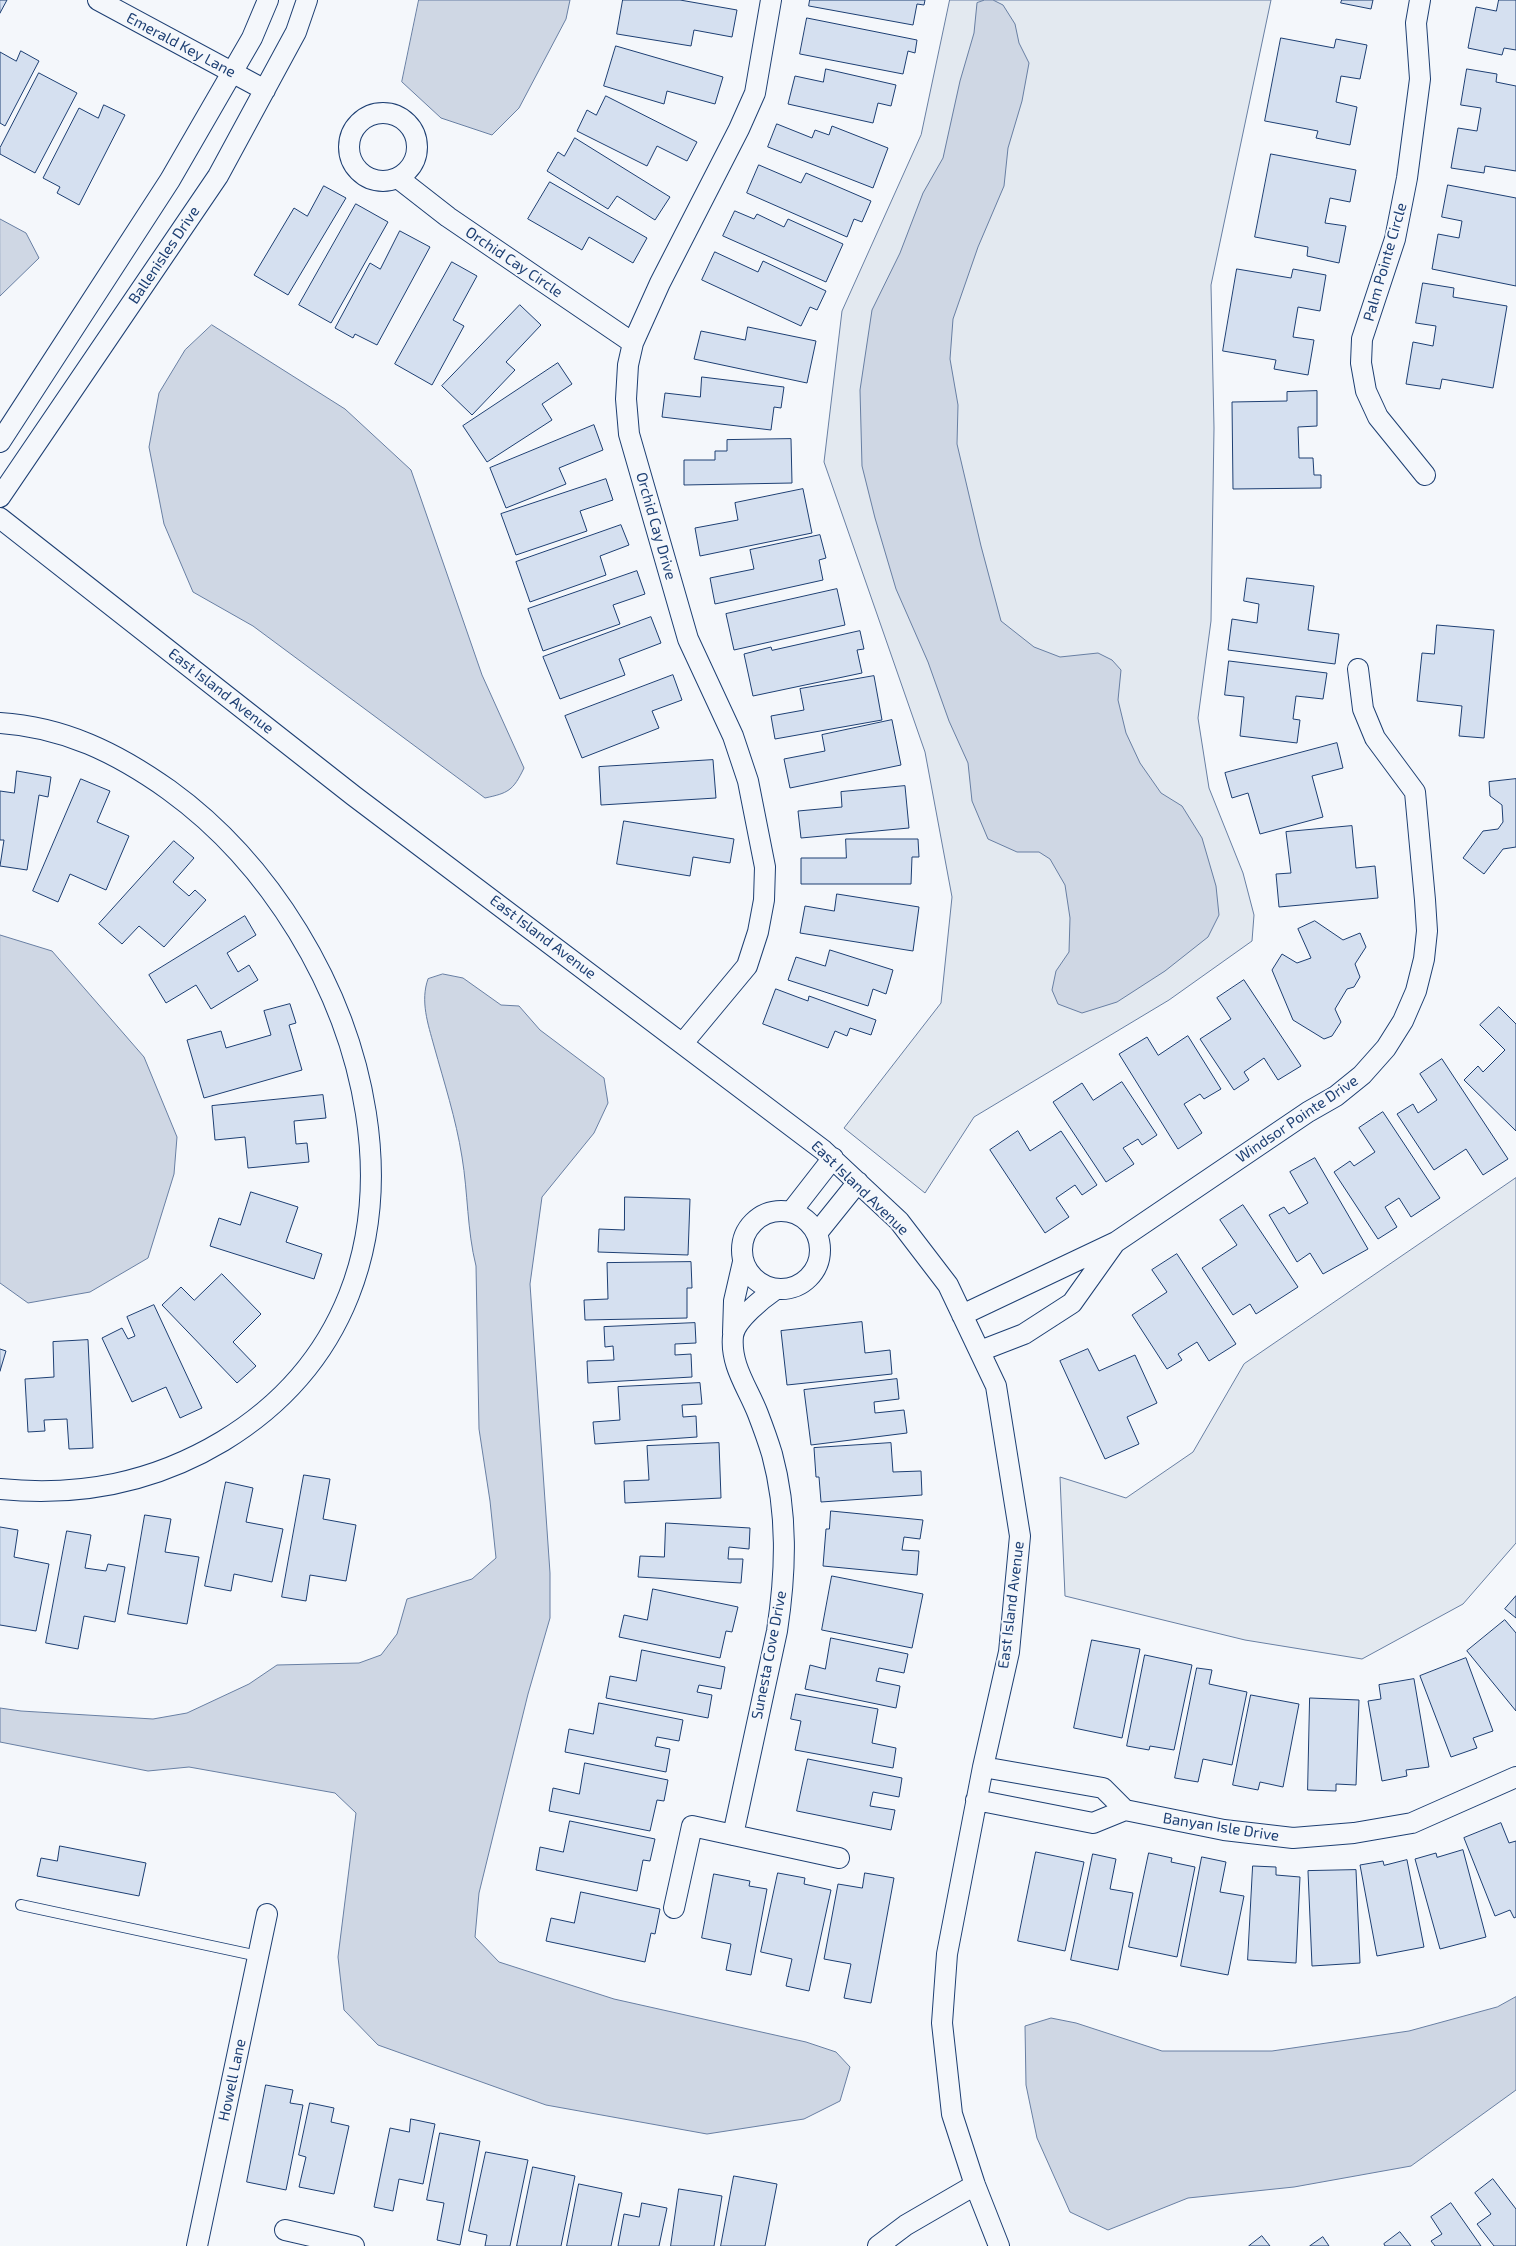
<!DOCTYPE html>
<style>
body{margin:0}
canvas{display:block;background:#f4f7fb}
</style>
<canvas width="1516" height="2246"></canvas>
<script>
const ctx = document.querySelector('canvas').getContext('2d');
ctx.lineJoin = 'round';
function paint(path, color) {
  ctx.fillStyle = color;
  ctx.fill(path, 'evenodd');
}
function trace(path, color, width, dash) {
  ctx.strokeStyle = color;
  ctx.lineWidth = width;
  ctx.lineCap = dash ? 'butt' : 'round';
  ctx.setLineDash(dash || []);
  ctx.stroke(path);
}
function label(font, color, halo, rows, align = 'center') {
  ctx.font = font + ' "Exo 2",sans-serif';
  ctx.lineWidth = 4;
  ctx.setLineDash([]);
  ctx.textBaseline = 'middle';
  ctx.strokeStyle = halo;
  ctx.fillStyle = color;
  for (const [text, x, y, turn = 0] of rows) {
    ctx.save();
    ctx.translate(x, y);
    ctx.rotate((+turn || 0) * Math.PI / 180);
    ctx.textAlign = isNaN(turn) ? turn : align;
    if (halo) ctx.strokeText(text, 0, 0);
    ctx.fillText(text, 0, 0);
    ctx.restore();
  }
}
const green = new Path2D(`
 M950 0H1271L1211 285 1214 428 1211 621 1198 718 1209 788 1243 873 1254 915 1252 941 1169 1000 974 1117 925 1193 844 1128 941 1003 952 897 925 752 824 462 842 311 921 135Z
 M1516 1178V1543L1463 1604 1362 1659 1245 1640 1065 1596 1060 1477 1126 1498 1193 1452 1244 1364Z`);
paint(green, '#e3e9f0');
trace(green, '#687fa3', 1);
const water = new Path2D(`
 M419 0H570L566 19 519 108 492 135 441 118 402 82Z
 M985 0H993L1003 5 1015 24 1019 43 1029 63 1022 101 1008 148 1004 186 978 247 953 319 950 359 958 405 957 444 981 546 1001 621 1034 647 1060 657 1098 653 1112 660 1121 670 1118 700 1126 733 1140 763 1161 793 1182 806 1202 838 1216 886 1219 915 1208 937 1165 971 1117 1002 1082 1013 1058 1004 1052 990 1056 971 1069 952 1070 918 1065 885 1050 859 1039 852H1017L988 839 972 801 968 763 949 721 928 662 896 589 875 518 862 466 860 390 872 310 900 253 923 193 943 158 960 81 974 33 977 3Z
 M0 219 26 233 39 258 0 296Z
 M212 325 345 409 411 470 482 675 524 768C513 791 508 793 485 798L253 626 193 592 164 524 149 447 159 393 185 350Z
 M0 935 52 951 144 1057 177 1137 174 1174 148 1258 90 1292 28 1303 0 1283Z
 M443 974 463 978 501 1005 519 1006 540 1030 604 1078 608 1103 594 1133 542 1197 530 1284 550 1573V1618L528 1694 479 1893 475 1937 499 1962 614 1999 806 2042 836 2052 850 2067 840 2101 804 2119 707 2134 546 2105 378 2045 344 2010 338 1957 356 1813 335 1793 189 1767 148 1771 0 1742V1708L21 1711 153 1719 187 1713 249 1684 277 1665 359 1663 381 1655 397 1634 407 1599 472 1579 496 1558 490 1501 479 1429 476 1266C467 1230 468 1193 462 1157 456 1119 444 1082 434 1046 428 1024 420 1001 428 979Z
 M1516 1997V2090L1411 2166 1294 2187 1188 2198 1108 2230 1070 2212 1037 2138 1026 2085 1025 2026 1051 2018 1076 2023 1162 2051H1272L1409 2031 1497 2007Z`);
paint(water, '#cfd7e4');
trace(water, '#687fa3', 1);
const building = new Path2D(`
 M0 0H7L0 13Z
 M623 0H680L737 10 732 37 694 30 691 46 617 34Z
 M810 0H925L924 5 917 4 913 25 809 6Z
 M1342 0H1373L1371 9 1341 3Z
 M1499 0H1516V50L1504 48 1502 55 1468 48 1476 7 1496 11Z
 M807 18 917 40 915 53 908 51 903 74 800 54Z
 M1281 38 1334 48 1336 39 1367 45 1360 79 1341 76 1336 102 1357 107 1350 145 1316 138 1318 131 1265 121Z
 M616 46 723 77 715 104 667 91 664 104 604 86Z
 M21 51 39 61 5 126 0 123V52L16 61Z
 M826 69 896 85 891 106 878 103 873 123 788 104 795 76 823 82Z
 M1467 69 1497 74 1496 82 1516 86V171L1485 166 1484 173 1451 168 1458 128 1477 131 1481 108 1461 105Z
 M39 73 77 93 35 173 0 154V148Z
 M606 96 697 142 687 161 657 146 647 166 577 131 587 110 596 115Z
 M104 105 125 115 79 205 57 193 60 187 43 178 79 108 98 118Z
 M777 124 812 138 815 130 829 135 832 126 888 148 873 188 768 147Z
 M575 138 670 197 655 220 617 196 608 209 547 171 558 152 564 156Z
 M1271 154 1356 170 1350 202 1330 198 1325 223 1346 226 1339 263 1307 256 1308 247 1255 237Z
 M759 165 801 183 806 173 871 201 862 222 854 219 847 237 747 193Z
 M550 182 647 238 633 263 589 237 582 250 528 219Z
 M1448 185 1516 198V286L1432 269 1438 234 1459 238 1462 221 1442 217Z
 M324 186 346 198 288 295 254 275 294 208 307 216Z
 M356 204 388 222 331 323 299 305Z
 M735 211 754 219 757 214 784 227 788 219 843 244 826 282 723 236Z
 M400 231 430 247 377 345 355 334 353 338 335 328 370 263 380 269Z
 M715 252 758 272 763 261 826 291 817 310 810 307 801 326 702 280Z
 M452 262 477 276 453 320 464 326 432 385 395 364Z
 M1237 269 1291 278 1293 269 1326 275 1320 311 1298 307 1293 337 1314 340 1308 375 1274 369 1276 360 1223 351Z
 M1423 283 1454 288 1453 297 1507 306 1493 388 1442 379 1440 389 1406 384 1413 342 1433 346 1436 326 1416 323Z
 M520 305 541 325 506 362 515 370 472 415 442 386Z
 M748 327 816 341 807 383 694 359 701 331 745 340Z
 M558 363 572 384 542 404 552 420 487 462 463 426Z
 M702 377 784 387 781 408 774 407 771 430 662 417 665 393 700 397Z
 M1317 391V426L1298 427 1299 458H1313L1314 475H1321V488L1233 489 1232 402 1287 401V392Z
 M594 425 603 450 559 468 566 484 506 508 490 468Z
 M791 439 792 483 684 485V460H715V451H727V440Z
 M606 479 613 500 580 511 587 531 516 555 501 514Z
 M803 489 812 533 700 556 695 528 738 520 735 503Z
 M621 525 629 545 600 556 606 575 530 602 516 562Z
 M820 535 826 558 819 560 823 580 715 604 710 578 754 569 750 550Z
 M637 571 645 594 613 605 620 624 543 651 528 609Z
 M1247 578 1314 586 1308 630 1339 634 1335 664 1228 650 1232 619 1257 623 1259 604 1244 601Z
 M837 589 845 625 734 650 726 614Z
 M651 617 661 643 619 659 625 675 560 699 543 657Z
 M1437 625 1494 630 1484 738 1459 736 1462 706 1417 701 1422 653 1434 654Z
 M860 631 864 649 857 650 862 673 753 696 744 654 771 647 772 650Z
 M1229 661 1327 673 1323 699 1296 696 1293 719 1300 720 1297 743 1240 736 1244 697 1225 695Z
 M673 675 682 700 652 711 659 728 582 758 565 716Z
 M874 676 882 720 775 739 771 716 804 710 800 689Z
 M892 720 901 765 790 788 784 759 825 751 822 735Z
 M1337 743 1343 768 1312 776 1323 817 1260 834 1248 793 1232 798 1225 773Z
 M713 760 716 798 601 805 599 767Z
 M17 771 51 777 48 797 39 795 27 870 0 866 4 840H0V791L14 793Z
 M81 779 110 791 97 822 129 836 106 890 70 874 58 902 33 891Z
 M1516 779V847L1503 849 1484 874 1463 858 1483 831 1498 829 1503 822 1502 805 1490 796 1489 782Z
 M905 786 909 828 801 838 798 811 842 807 841 792Z
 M624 821 734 839 730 863 693 857 690 876 617 864Z
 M1352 826 1356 868 1375 866 1378 898 1279 907 1276 874 1291 873 1286 832Z
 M846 839H918L919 857H912L911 884H801V858H846Z
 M174 841 194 858 173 882 189 896 195 890 206 900 164 947 139 926 122 944 99 924Z
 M837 894 919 907 913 951 800 933 805 906 834 911Z
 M245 916 256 935 227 953 238 972 249 965 258 980 211 1009 196 985 166 1003 149 975Z
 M1315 921 1343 940 1360 933 1366 947 1355 964 1360 977 1354 987 1347 989 1335 1009 1341 1022 1332 1036 1324 1039 1293 1020 1272 970 1282 954 1297 963 1311 958 1298 929Z
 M830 950 893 970 886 994 873 989 868 1006 788 980 796 957 825 966Z
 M1244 980 1301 1066 1278 1080 1264 1058 1244 1072 1249 1080 1234 1090 1200 1039 1231 1019 1217 998Z
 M776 989 808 1001 809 996 876 1020 871 1035 850 1028 847 1036 835 1031 828 1048 763 1024Z
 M290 1004 296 1023 289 1025 302 1070 204 1098 187 1040 221 1031 226 1048 271 1035 264 1011Z
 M1499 1007 1516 1024V1131L1464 1080 1478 1066 1483 1072 1505 1050 1480 1025Z
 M1188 1036 1221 1089 1204 1099 1200 1094 1184 1104 1202 1133 1178 1149 1119 1054 1147 1037 1158 1055Z
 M1442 1059 1508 1159 1483 1175 1466 1149 1434 1170 1397 1114 1413 1104 1418 1113 1437 1100 1420 1074Z
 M1122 1082 1157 1135 1142 1145 1138 1139 1123 1148 1134 1164 1106 1182 1053 1102 1082 1083 1093 1100Z
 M323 1095 326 1118 294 1121 296 1144 307 1143 309 1162 248 1168 245 1137 215 1140 212 1106Z
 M1383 1112 1440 1198 1411 1217 1399 1198 1385 1207 1397 1227 1378 1239 1334 1172 1350 1161 1354 1166 1375 1152 1359 1128Z
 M1018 1131 1030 1151 1061 1131 1097 1185 1082 1195 1075 1185 1056 1198 1069 1217 1045 1233 990 1150Z
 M1315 1158 1368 1249 1323 1274 1310 1253 1297 1262 1269 1215 1284 1207 1289 1214 1308 1203 1290 1172Z
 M251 1192 298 1207 286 1242 322 1254 314 1279 210 1246 219 1218 240 1225Z
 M625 1197 690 1199 688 1255 598 1252 599 1229 624 1230Z
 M1243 1205 1298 1287 1256 1314 1250 1304 1233 1315 1202 1268 1237 1245 1220 1220Z
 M1177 1254 1236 1344 1209 1361 1197 1342 1178 1354 1182 1360 1167 1369 1132 1315 1167 1292 1152 1270Z
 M691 1262 692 1288H687V1318L585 1320 584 1300 608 1299 607 1263Z
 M222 1274 261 1314 233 1342 256 1366 237 1383 162 1305 181 1287 194 1300Z
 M154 1305 202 1408 180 1418 166 1387 132 1402 102 1338 122 1328 128 1339 135 1336 127 1317Z
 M862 1322 865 1353 890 1350 892 1374 787 1385 781 1331Z
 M695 1323 696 1343 675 1344V1355L691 1354 692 1377 588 1383 587 1361 614 1360 613 1346 605 1347 604 1327Z
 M88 1340 93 1448 69 1449 67 1419 44 1420 45 1431 28 1432 25 1379 54 1377 53 1342Z
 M0 1349 6 1351 0 1371Z
 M1088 1349 1099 1371 1135 1355 1157 1403 1127 1417 1139 1444 1105 1459 1060 1361Z
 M897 1379 899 1399 874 1402 875 1413 904 1410 907 1433 811 1445 804 1390Z
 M700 1383 702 1404 682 1405 683 1417 696 1416 697 1437 595 1444 593 1422 620 1420 618 1387Z
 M719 1443 721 1498 625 1503 624 1481 649 1480 647 1446Z
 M891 1443 893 1472 921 1471 922 1495 821 1502 819 1477H816L814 1448Z
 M304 1475 330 1479 323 1519 356 1525 346 1581 310 1575 306 1601 282 1597Z
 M226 1482 253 1488 246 1522 283 1529 272 1582 234 1574 231 1591 205 1586Z
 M831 1511 923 1520 920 1539 904 1537 902 1550 919 1551 917 1575 823 1566 826 1529H829Z
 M145 1515 171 1519 165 1552 199 1557 187 1624 128 1614Z
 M666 1523 750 1528 749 1549 729 1547 728 1559H743L741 1583 638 1577 640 1556 664 1557Z
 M0 1527 18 1530 14 1557 49 1564 36 1631 0 1625Z
 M67 1531 91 1535 85 1568 106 1571 108 1564 125 1567 115 1622 84 1616 78 1649 46 1643Z
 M832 1576 923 1594 912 1648 822 1630Z
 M653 1589 738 1607 732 1632 726 1631 720 1658 619 1637 624 1615 647 1620Z
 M1516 1596V1618L1505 1609Z
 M1505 1620 1516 1633V1711L1467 1651Z
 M831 1638 908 1654 904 1673 879 1668 876 1681 900 1686 896 1708 805 1689 810 1665 825 1669Z
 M1092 1640 1140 1649 1122 1738 1074 1728Z
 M642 1650 725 1667 721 1689 699 1685 697 1692 712 1695 708 1718 606 1698 610 1676 636 1681Z
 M1145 1655 1192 1665 1174 1750 1150 1746 1149 1750 1127 1746Z
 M1466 1658 1493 1731 1473 1738 1477 1748 1451 1757 1420 1676Z
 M1197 1668 1212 1670 1209 1684 1247 1692 1232 1765 1203 1759 1198 1782 1175 1778Z
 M1414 1679 1429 1767 1406 1770 1407 1776 1382 1781 1368 1701 1381 1699 1379 1685Z
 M796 1694 878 1709 872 1743 896 1748 893 1768 795 1750 801 1721 791 1719Z
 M1251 1695 1299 1704 1283 1787 1260 1782 1258 1790 1233 1785Z
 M1310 1698 1359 1700 1356 1785 1336 1784V1791L1308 1790Z
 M599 1703 683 1720 679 1741 657 1737 655 1746 670 1749 666 1772 565 1752 569 1729 593 1734Z
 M808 1759 902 1778 899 1797 873 1792 870 1806 895 1810 891 1830 797 1811Z
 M585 1763 668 1780 664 1801 657 1800 650 1831 549 1811 553 1788 579 1794Z
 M570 1821 655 1839 650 1861 643 1860 637 1891 536 1870 540 1847 563 1852Z
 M1501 1823 1509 1843 1516 1841V1917L1514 1918 1510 1910 1495 1916 1464 1838Z
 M60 1846 146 1863 139 1896 37 1876 41 1858 57 1861Z
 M1463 1850 1486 1937 1440 1949 1415 1859 1436 1853 1437 1857Z
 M1036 1852 1084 1862 1065 1951 1018 1941Z
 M1149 1853 1172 1858 1171 1862 1195 1867 1177 1957 1129 1947Z
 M1093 1854 1116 1859 1110 1889 1133 1893 1118 1970 1071 1960Z
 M1202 1857 1226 1862 1220 1892 1244 1896 1228 1975 1181 1966Z
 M1407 1860 1424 1947 1377 1956 1360 1865 1383 1861 1384 1865Z
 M1253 1866 1276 1867V1875L1300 1877 1296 1963 1248 1960Z
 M1356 1870 1360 1963 1312 1966 1308 1871Z
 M778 1873 805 1878 804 1884 831 1890 809 1991 786 1986 792 1959 761 1952Z
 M865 1873 894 1878 871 2003 844 1998 851 1964 824 1959 838 1884 862 1888Z
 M714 1874 750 1881 749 1886 767 1889 751 1975 726 1970 731 1944 702 1938Z
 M581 1892 660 1909 655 1934 651 1933 645 1962 546 1941 551 1918 574 1923Z
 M266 2085 293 2090 290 2103 303 2105 286 2190 247 2182Z
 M310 2103 334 2108 331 2122 349 2126 334 2194 299 2187 306 2157 299 2155Z
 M411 2119 435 2124 423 2184 399 2179 393 2211 374 2207 390 2128 409 2132Z
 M440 2133 480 2141 460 2245 437 2240 444 2203 427 2200Z
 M486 2152 528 2160 510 2246H485L487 2235 469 2231Z
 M533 2167 575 2176 561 2246H517Z
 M734 2176 777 2184 765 2246H721Z
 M1493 2179 1516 2209V2246H1494L1477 2224 1491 2214 1475 2193Z
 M579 2184 622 2193 611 2246H567Z
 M679 2189 722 2196 714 2246H671Z
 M642 2203 667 2208 659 2246H618L624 2214 639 2217Z
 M1451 2203 1481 2246H1435L1431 2241 1442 2234 1431 2217Z
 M1400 2232 1411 2246H1385L1384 2244Z
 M1262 2236 1270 2246H1249Z
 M1323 2237 1329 2246H1310Z`);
paint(building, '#d5e0f0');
trace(building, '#1d3f73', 1);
const lane = new Path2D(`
 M21 1905 258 1956`);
const street = new Path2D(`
 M98 0 265 90
 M1420 0 1416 23 1420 79 1407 178 1395 239 1362 339 1361 363 1366 391 1378 417 1425 475
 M349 147a34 34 0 1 1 68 0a34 34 0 1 1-68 0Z
 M398 178 448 217 633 343
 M0 442 170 180 252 38 268 0
 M0 497 218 176 296 32 307 0
 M0 518 354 796 823 1150 899 1221 948 1285 996 1386 1020 1536 1009 1652 983 1767 947 1954 942 2023 952 2114 975 2185 999 2246
 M0 723C64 727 117 753 169 790 371 936 474 1288 223 1441 153 1483 80 1497 0 1489
 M683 1043 747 966 758 932 764 900 765 867 748 781 733 736 688 639 629 434 626 399 628 365 633 343 660 283 739 129 755 93 771 0
 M742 1250a39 39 0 1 1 78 0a39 39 0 1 1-78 0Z
 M791 1212 833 1158
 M817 1233 858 1182
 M962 1315 1116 1242 1308 1112 1336 1096 1362 1075 1386 1048 1403 1021 1416 991 1424 959 1427 931 1425 900 1415 792 1375 738 1363 709 1358 669
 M733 1333 734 1301 743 1262
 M980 1351 1024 1334 1072 1303 1114 1244
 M983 1767 1103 1788 1125 1810
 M976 1800 1093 1823 1125 1810 1224 1830 1293 1838 1354 1833 1412 1823 1516 1777
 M733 1835 777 1631C786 1572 788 1513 772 1454 768 1441 763 1427 758 1414 748 1388 730 1365 733 1336 735 1320 763 1298 776 1289
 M674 1908 692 1826 839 1858
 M285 2230 354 2246
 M197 2246 267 1914
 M878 2246 906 2225 975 2185`);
trace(lane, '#1d3f73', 12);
trace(street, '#1d3f73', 22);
trace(lane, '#f4f7fb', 10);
trace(street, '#f4f7fb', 20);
label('15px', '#1d3f73', '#f4f7fb', [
 ["Emerald Key Lane",181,45,28],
 ["Ballenisles Drive",164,255,-56],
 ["Orchid Cay Circle",514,262,34],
 ["Palm Pointe Circle",1385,262,-74],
 ["Orchid Cay Drive",656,526,74],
 ["East Island Avenue",221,691,38],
 ["East Island Avenue",543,937,37],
 ["Windsor Pointe Drive",1297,1119,-34],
 ["East Island Avenue",860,1188,44],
 ["East Island Avenue",1011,1605,-83],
 ["Sunesta Cove Drive",769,1655,-79],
 ["Banyan Isle Drive",1221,1827,9],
 ["Howell Lane",232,2080,-78]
]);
</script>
